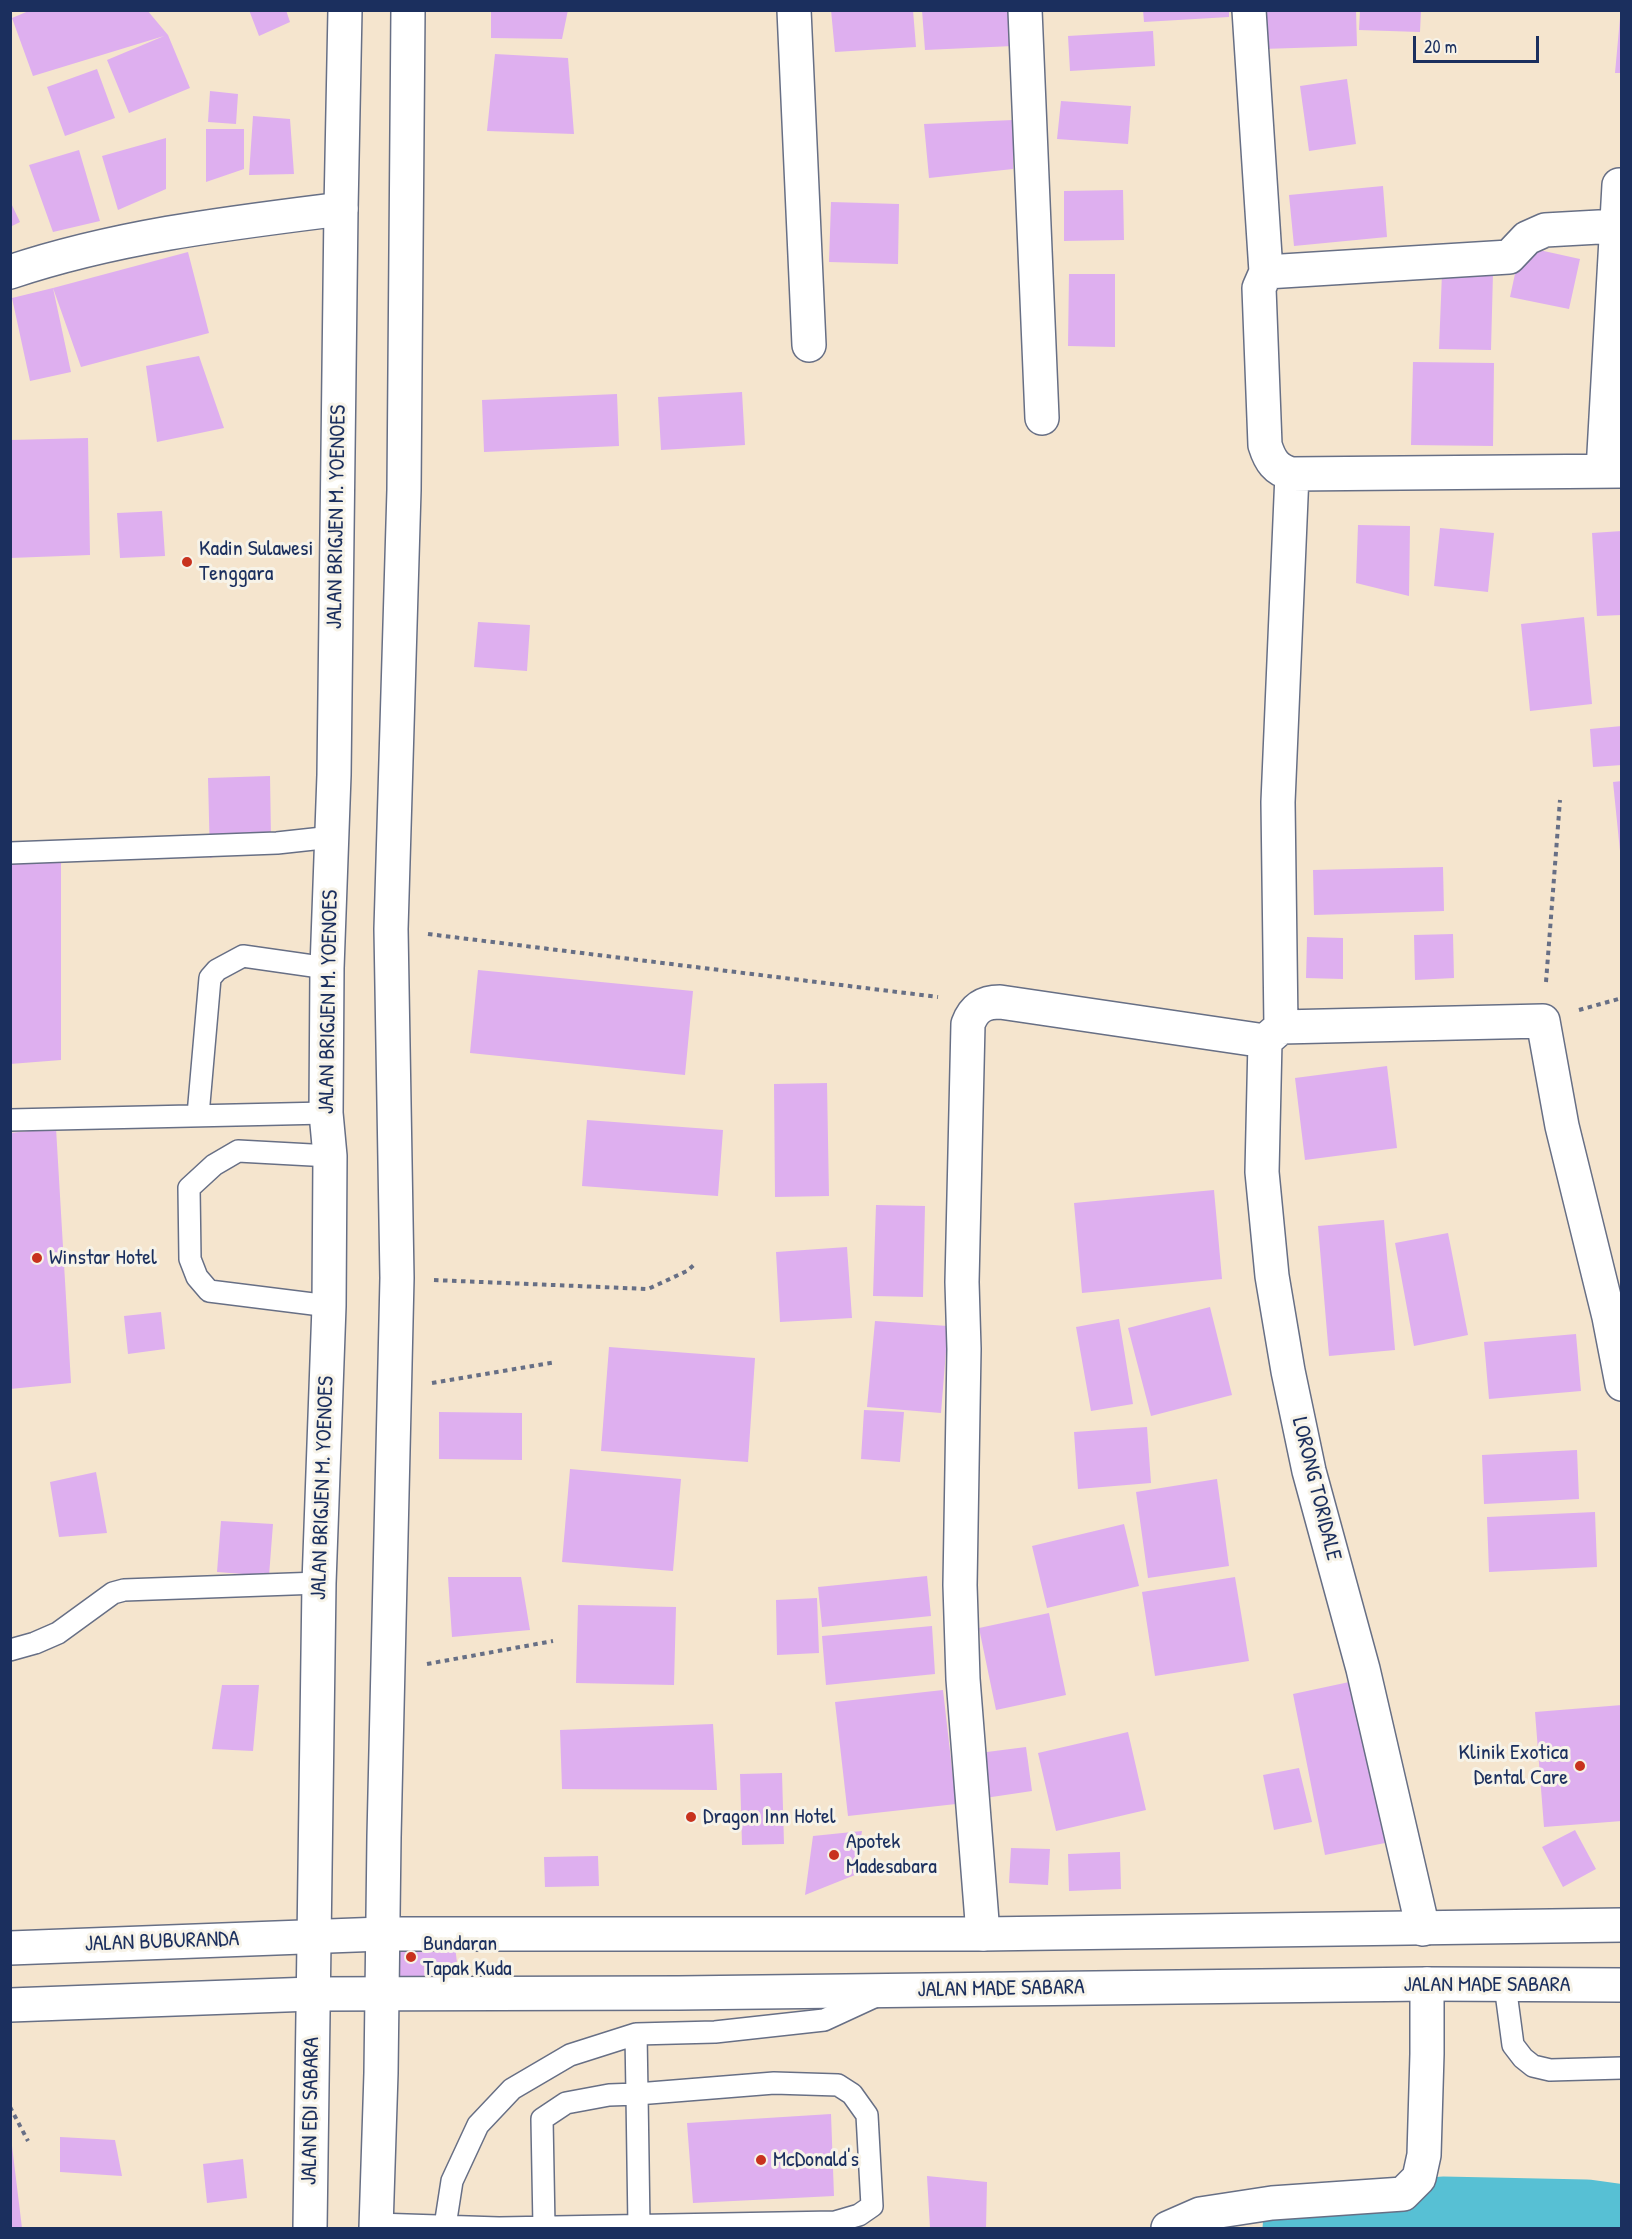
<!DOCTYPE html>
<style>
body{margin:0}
#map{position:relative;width:1632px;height:2239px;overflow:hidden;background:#f5e5ce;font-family:"Patrick Hand",sans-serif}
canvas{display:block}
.frame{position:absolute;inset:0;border:12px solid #1b2f5e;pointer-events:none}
.scale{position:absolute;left:1413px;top:36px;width:126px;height:27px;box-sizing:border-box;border:3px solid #1b2f5e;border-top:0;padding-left:8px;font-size:18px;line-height:21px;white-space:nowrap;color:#1b2f5e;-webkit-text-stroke:4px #f7f3e8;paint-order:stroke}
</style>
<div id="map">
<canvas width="1632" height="2239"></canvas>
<div class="frame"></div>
<div class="scale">20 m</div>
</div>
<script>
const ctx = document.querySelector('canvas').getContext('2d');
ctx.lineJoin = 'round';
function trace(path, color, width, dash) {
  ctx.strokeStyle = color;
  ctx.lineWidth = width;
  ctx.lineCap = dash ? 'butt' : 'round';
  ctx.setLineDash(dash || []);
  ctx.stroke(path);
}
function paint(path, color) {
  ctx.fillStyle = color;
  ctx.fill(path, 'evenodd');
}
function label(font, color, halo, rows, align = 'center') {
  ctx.font = font + ' "Patrick Hand",sans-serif';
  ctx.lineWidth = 6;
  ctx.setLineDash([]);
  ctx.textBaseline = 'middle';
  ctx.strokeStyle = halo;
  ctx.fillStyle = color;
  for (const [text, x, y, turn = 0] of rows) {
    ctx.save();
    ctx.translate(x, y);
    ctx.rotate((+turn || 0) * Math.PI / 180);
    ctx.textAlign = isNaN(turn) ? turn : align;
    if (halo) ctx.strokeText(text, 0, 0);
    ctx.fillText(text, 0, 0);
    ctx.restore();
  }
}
trace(new Path2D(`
 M1300 2228 1443 2214 1586 2217 1622 2222`), '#57c0d4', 75);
paint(new Path2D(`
 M31 10H147L168 35 190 88 129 113 107 60 164 36 33 76 12 18Z
 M249 10H286L290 22 259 36Z
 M491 10H568L562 39 491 38Z
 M831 10H913L916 47 835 52Z
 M922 10H1011L1013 46 925 50Z
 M1143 10H1229V17L1144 22Z
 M1262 10H1356L1357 46 1262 49Z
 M1360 10H1421L1420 32 1359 30Z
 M1620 18H1622V73H1615Z
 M1153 31 1155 66 1070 71 1068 36Z
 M495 54 568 58 574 134 487 131Z
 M97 69 115 118 65 136 47 87Z
 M1347 79 1356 144 1309 151 1300 86Z
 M210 91 238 94 236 124 208 122Z
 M1061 101 1131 106 1128 144 1057 139Z
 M253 116 290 119 294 174 249 175Z
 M1013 120V169L929 178 924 124Z
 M206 129H244V169L206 182Z
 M166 138V189L118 210 102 156Z
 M79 150 100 221 53 232 29 165Z
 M1383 186 1387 237 1294 246 1289 195Z
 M1123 190 1124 240 1064 241V191Z
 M10 201 20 222 10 227Z
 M831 202 899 204 898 264 829 262Z
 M1521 246 1580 259 1569 309 1510 297Z
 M188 252 209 333 81 367 53 288Z
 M1442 273H1493L1491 350 1439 349Z
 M1069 274H1115V347L1068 346Z
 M53 288 71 372 30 381 12 298Z
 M199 356 224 428 157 442 146 366Z
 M1413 362 1494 363 1493 446 1411 445Z
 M742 392 745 445 661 450 658 397Z
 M617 394 619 446 484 452 482 400Z
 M88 438 90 555 10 558V440Z
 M162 511 165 556 120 558 117 513Z
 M1358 525 1410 526 1409 596 1356 583Z
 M1440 528 1494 533 1488 592 1434 586Z
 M1622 531V615L1597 616 1592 533Z
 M1584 617 1592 704 1530 711 1521 624Z
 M478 622 530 625 527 671 474 667Z
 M1622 726V765L1593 767 1590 729Z
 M270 776 271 838 210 858 208 778Z
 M1622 781V851H1620L1613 782Z
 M61 858V1060L10 1064V861Z
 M1443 867 1444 911 1314 915 1313 870Z
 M1453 934 1454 978 1415 980 1414 935Z
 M1307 937 1343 938V979L1306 978Z
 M478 970 693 991 685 1075 470 1053Z
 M1387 1066 1397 1148 1305 1160 1295 1078Z
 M827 1083 829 1196 775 1197 774 1084Z
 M587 1120 723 1130 718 1196 582 1186Z
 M56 1128 71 1383 10 1389V1133Z
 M1214 1190 1222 1279 1082 1293 1074 1203Z
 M876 1205 925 1206 923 1297 873 1296Z
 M1384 1220 1395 1350 1329 1356 1318 1226Z
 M1448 1233 1468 1335 1414 1346 1395 1243Z
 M847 1247 852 1318 780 1322 776 1252Z
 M1210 1307 1232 1395 1151 1416 1128 1328Z
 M161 1312 165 1349 128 1354 124 1316Z
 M1119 1319 1133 1404 1091 1411 1076 1327Z
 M875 1321 948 1326 941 1413 867 1407Z
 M1576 1334 1581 1391 1489 1399 1484 1342Z
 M609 1347 755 1358 748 1462 601 1451Z
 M864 1410 904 1412 900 1462 861 1459Z
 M439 1412 522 1413V1460L439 1459Z
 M1147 1427 1151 1483 1078 1489 1074 1432Z
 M1577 1450 1579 1499 1484 1504 1482 1455Z
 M570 1469 681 1479 673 1571 562 1562Z
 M96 1472 107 1533 59 1537 50 1482Z
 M1217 1479 1229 1566 1148 1578 1136 1492Z
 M1595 1512 1597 1567 1489 1572 1487 1517Z
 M221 1521 273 1524 269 1576 217 1572Z
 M1124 1524 1139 1586 1047 1608 1032 1546Z
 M927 1576 931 1616 822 1627 818 1587Z
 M448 1577H521L530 1630 452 1637Z
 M1235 1577 1249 1661 1155 1676 1142 1592Z
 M817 1598 819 1653 777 1655 776 1600Z
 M578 1605 676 1607 674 1685 576 1683Z
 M1049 1613 1066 1695 996 1710 979 1628Z
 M932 1626 935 1674 826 1685 822 1636Z
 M1354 1681 1385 1843 1325 1855 1293 1694Z
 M222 1685H259L253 1751 212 1749Z
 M943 1690 956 1804 848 1816 835 1702Z
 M1622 1705V1821L1544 1827 1535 1712Z
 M713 1724 717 1790 562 1789 560 1730Z
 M1128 1732 1146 1810 1056 1831 1038 1753Z
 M1026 1747 1032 1791 985 1798 979 1753Z
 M1299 1768 1312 1822 1274 1830 1263 1775Z
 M782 1773 784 1844 742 1845 740 1774Z
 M1575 1830 1596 1869 1563 1887 1542 1847Z
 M862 1831 855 1875 805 1895 813 1836Z
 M1011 1848 1050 1849 1048 1885 1009 1883Z
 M1120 1852 1121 1889 1069 1891 1068 1854Z
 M598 1856 599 1886 545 1887 544 1857Z
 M417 1916 434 1921 455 1946 457 1963 454 1979 372 1984 385 1924 401 1917Z
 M831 2114 834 2196 693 2203 687 2123Z
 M60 2137 115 2140 122 2176 60 2172Z
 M10 2146H12L22 2228H10Z
 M243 2159 247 2198 207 2203 203 2164Z
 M927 2176 987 2182 986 2228H930Z`), '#deafef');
const service = new Path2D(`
 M10 853 277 843 332 837
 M198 1115 210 978 217 970 243 956 327 968
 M10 1120 326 1113
 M329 1306 209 1291 197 1277 190 1259 189 1188 214 1165 238 1151 330 1156
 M10 1650 35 1643 58 1633 113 1593 124 1590 319 1583
 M1505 1985 1513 2045 1523 2058 1533 2066 1550 2070 1622 2068
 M376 2224 499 2228 835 2222 859 2215 872 2206 867 2115 852 2094 838 2085 774 2083 637 2094 636 2034
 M445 2226 452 2181 478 2125 512 2089 570 2055 636 2034 715 2032 824 2020 876 1996
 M544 2227 542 2119 566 2103 609 2095 637 2094 639 2227`);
const minor = new Path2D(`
 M794 10 809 345
 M1025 10 1042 418
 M1249 10 1266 272 1259 288 1265 445C1270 461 1276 470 1292 474L1622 471
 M10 272C118 236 229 223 341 209
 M1266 272 1509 257 1527 238 1545 230 1617 226
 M1603 471 1619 185
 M1281 1027 1278 802 1292 474
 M1265 1041 1262 1172 1272 1276 1288 1371 1309 1471 1363 1669 1423 1929
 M983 1934 963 1679 960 1585 964 1349 962 1282 968 1024C974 1008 983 1002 1000 1002L1265 1041 1281 1027 1543 1021 1562 1126 1609 1317 1622 1384
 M1168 2228 1200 2214 1272 2203 1403 2194 1419 2178 1424 2155 1427 2054V1984`);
const tertiary = new Path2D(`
 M10 1948 382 1934H983L1622 1925
 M10 2005 312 1994 679 1993 1427 1984 1622 1985`);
const secondary = new Path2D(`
 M310 2228 319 1583 329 1306 330 1156 326 1113 327 968 334 775 341 209 345 10
 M376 2228 381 2073 384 1837 397 1278 391 929 404 490 408 10`);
trace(service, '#676f85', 24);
trace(minor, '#676f85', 36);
trace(tertiary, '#676f85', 36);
trace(secondary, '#676f85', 36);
trace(new Path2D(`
 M428 934 938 997
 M1546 982 1560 800
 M1579 1010 1622 998
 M434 1280 648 1289 687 1271 696 1263
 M432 1383 556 1362
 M427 1664 553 1641
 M10 2107 28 2141`), '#676f85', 4, [4.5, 4.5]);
trace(service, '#fff', 21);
trace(minor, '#fff', 33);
trace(tertiary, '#fff', 33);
trace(secondary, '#fff', 33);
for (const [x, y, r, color] of [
 [187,562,6,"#c8321e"],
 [37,1258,6,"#c8321e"],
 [1580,1766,6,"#c8321e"],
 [691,1817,6,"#c8321e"],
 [834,1855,6,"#c8321e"],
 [411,1957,6,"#c8321e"],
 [761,2160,6,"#c8321e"]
]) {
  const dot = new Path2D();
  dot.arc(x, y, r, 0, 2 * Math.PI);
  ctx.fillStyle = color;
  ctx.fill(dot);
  trace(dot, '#f7f3e8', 2);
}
label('22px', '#1b2f5e', '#f7f3e8', [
 ["JALAN BRIGJEN M. YOENOES",337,517,-89],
 ["JALAN BRIGJEN M. YOENOES",329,1002,-89],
 ["JALAN BRIGJEN M. YOENOES",323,1488,-88],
 ["LORONG TORIDALE",1316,1489,76],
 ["JALAN BUBURANDA",162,1942,-2],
 ["JALAN MADE SABARA",1487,1985],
 ["JALAN MADE SABARA",1001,1989,-1],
 ["JALAN EDI SABARA",311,2111,-89]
]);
label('22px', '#1b2f5e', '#f7f3e8', [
 ["Kadin Sulawesi",199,549],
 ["Tenggara",199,574],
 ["Winstar Hotel",49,1258],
 ["Klinik Exotica",1568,1753,"right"],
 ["Dental Care",1568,1778,"right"],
 ["Dragon Inn Hotel",703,1817],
 ["Apotek",846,1842],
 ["Madesabara",846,1867],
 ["Bundaran",423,1944],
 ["Tapak Kuda",423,1969],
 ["McDonald's",773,2160]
], 'left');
</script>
